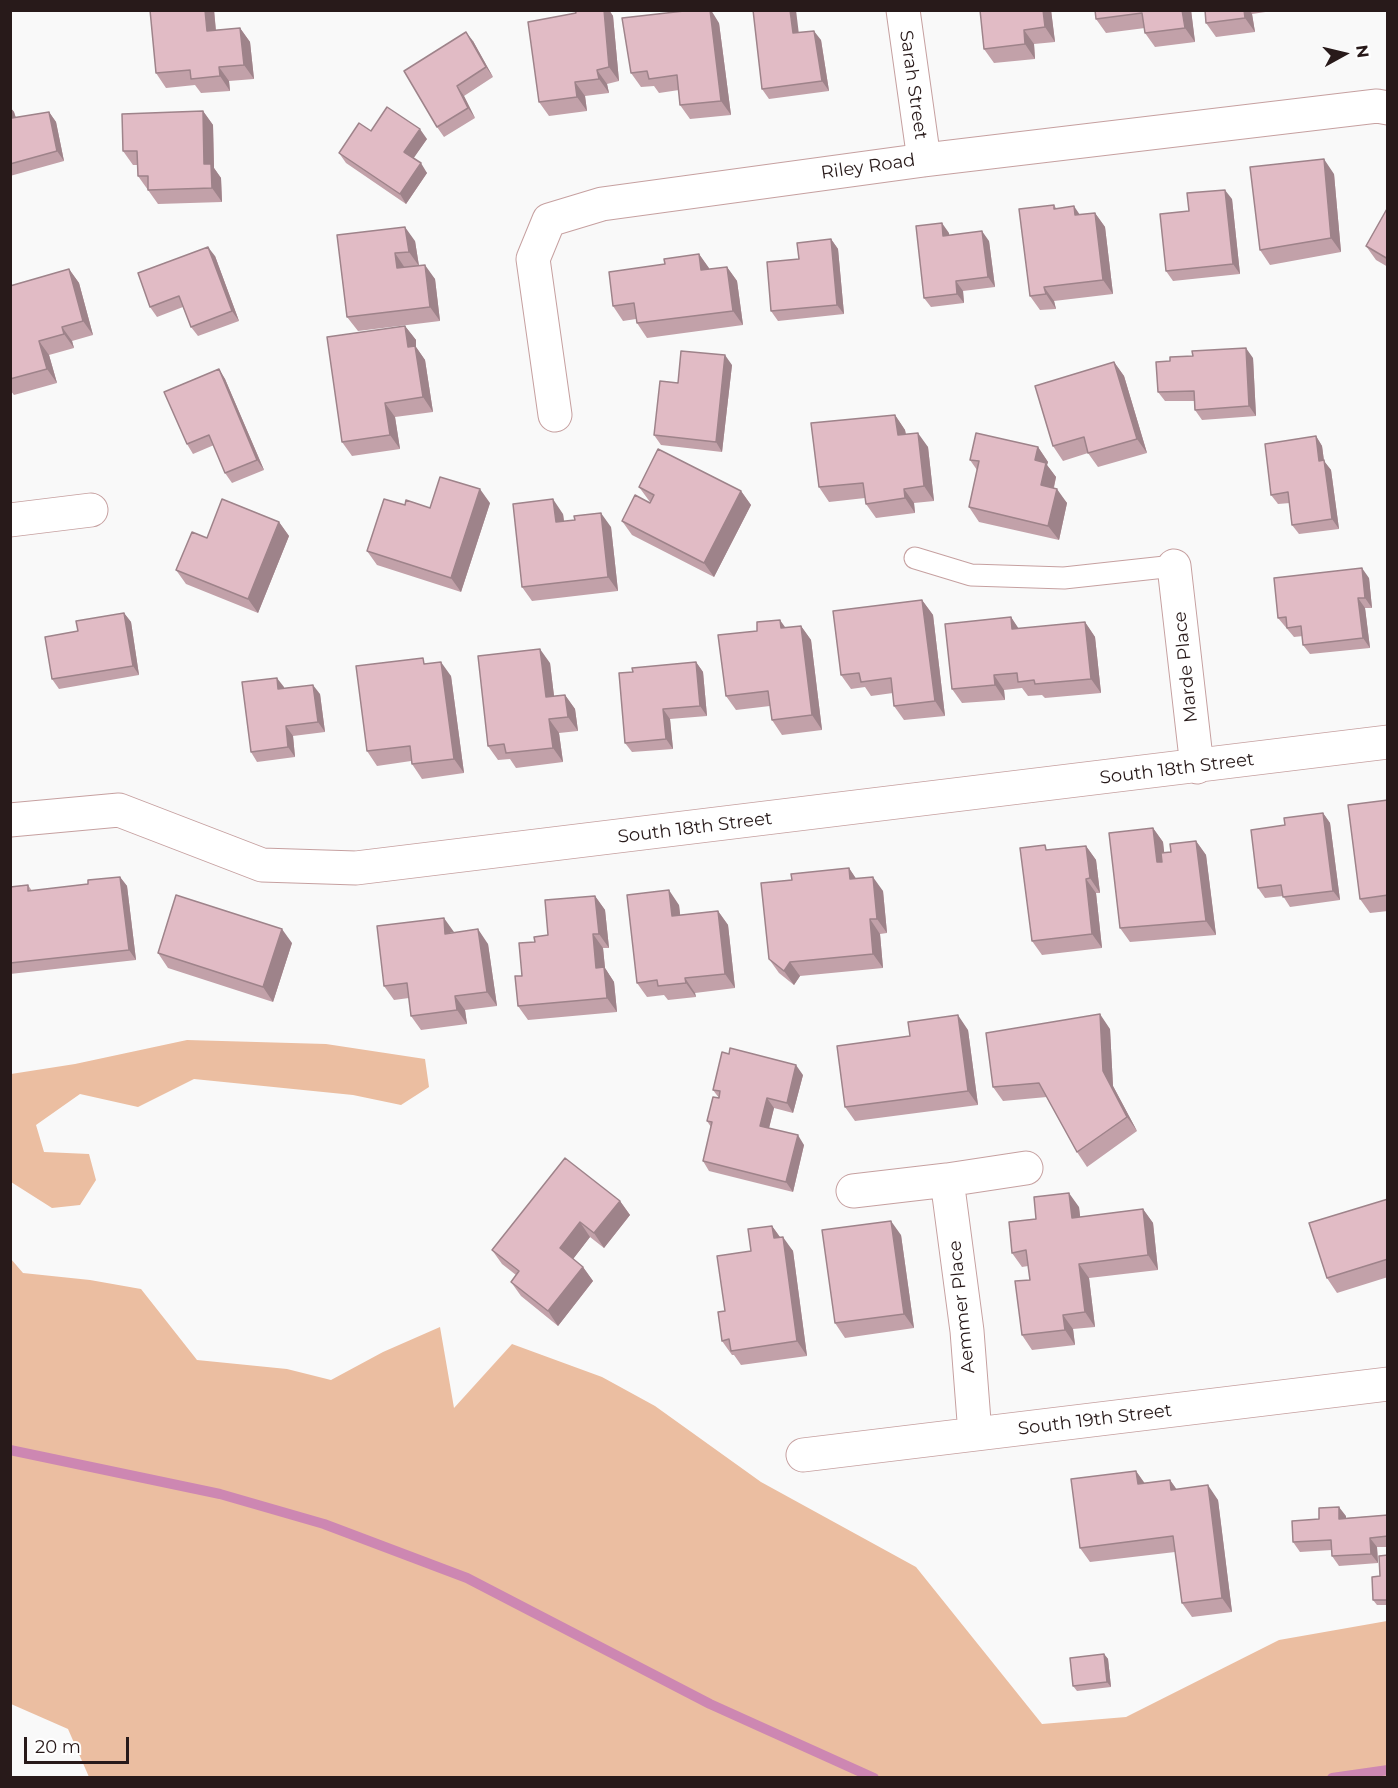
<!DOCTYPE html>
<style>
body{margin:0}
#map{position:relative;width:1398px;height:1788px;overflow:hidden;background:#f9f9f9;font-family:Montserrat,sans-serif}
canvas{display:block}
.frame{position:absolute;inset:0;border:12px solid #281a1a;pointer-events:none}
.north{position:absolute;left:1314px;top:24px;width:60px;height:60px;-webkit-text-stroke:4px #fff;paint-order:stroke;rotate:82deg;font-size:16px;font-weight:700;line-height:24px;text-align:center;color:#281a1a}
.north::after{content:'';display:block;margin:auto;width:21px;height:27px;background:#281a1a;clip-path:polygon(50% 0,100% 100%,50% 72%,0 100%)}
.scale{position:absolute;left:24px;top:1737px;width:105px;height:27px;box-sizing:border-box;border:3px solid #281a1a;border-top:0;padding-left:8px;font-size:18px;line-height:21px;white-space:nowrap;color:#281a1a;-webkit-text-stroke:4px #fff;paint-order:stroke}
</style>
<div id="map">
<canvas width="1398" height="1788"></canvas>
<div class="frame"></div>
<div class="north">N</div>
<div class="scale">20 m</div>
</div>
<script>
const ctx = document.querySelector('canvas').getContext('2d');
ctx.lineJoin = 'round';
function paint(path, color) {
  ctx.fillStyle = color;
  ctx.fill(path, 'evenodd');
}
function trace(path, color, width, dash) {
  ctx.strokeStyle = color;
  ctx.lineWidth = width;
  ctx.lineCap = dash ? 'butt' : 'round';
  ctx.setLineDash(dash || []);
  ctx.stroke(path);
}
function label(font, color, halo, rows, align = 'center') {
  ctx.font = font + ' Montserrat,sans-serif';
  ctx.lineWidth = 5;
  ctx.setLineDash([]);
  ctx.textBaseline = 'middle';
  ctx.strokeStyle = halo;
  ctx.fillStyle = color;
  for (const [text, x, y, turn = 0] of rows) {
    ctx.save();
    ctx.translate(x, y);
    ctx.rotate((+turn || 0) * Math.PI / 180);
    ctx.textAlign = isNaN(turn) ? turn : align;
    if (halo) ctx.strokeText(text, 0, 0);
    ctx.fillText(text, 0, 0);
    ctx.restore();
  }
}
paint(new Path2D(`
 M187 1040 326 1044 425 1059 429 1087 401 1105 353 1095 194 1079 138 1107 80 1094 36 1125 44 1152 89 1154 96 1180 80 1205 52 1208 11 1182V1074L75 1064Z
 M11 1259 23 1273 90 1280 141 1289 197 1360 287 1369 331 1380 383 1352 440 1327 454 1408 512 1344 602 1377 655 1406 761 1482 916 1567 1042 1724 1126 1717 1279 1640 1387 1621V1777H89L68 1729 11 1704Z`), '#ebbea1');
trace(new Path2D(`
 M10 1450 220 1494 324 1524 467 1578 710 1704 874 1778
 M1332 1778 1388 1770`), '#cd87b2', 10);
const service = new Path2D(`
 M915 558 971 575 1064 578 1174 566`);
const minor = new Path2D(`
 M903 10 924 160
 M555 415 533 259 549 220 602 204 924 160 1377 106 1388 108
 M10 520 91 510
 M1174 566 1197 767
 M10 820 119 810 262 865 356 868 1388 742
 M947 1180 1026 1168
 M853 1191 947 1180 967 1331 975 1434
 M803 1455 1388 1384`);
trace(service, '#c6a0a0', 23);
trace(minor, '#c6a0a0', 35);
trace(service, '#fff', 21);
trace(minor, '#fff', 33);
paint(new Path2D(`
 M150 10H214L216 30 240 28 250 42 254 79 229 81 230 91 201 93 195 85 166 88 156 73Z
 M575 10H609L613 16 619 81 607 84 609 93 585 96 587 111 549 116 539 102 576 13Z
 M1051 10 1055 42 1034 44 1035 59 994 63 984 49Z
 M1095 10H1191L1195 42 1155 47 1145 33V28L1106 33 1096 19Z
 M1205 10H1279L1252 14 1255 32 1216 37 1206 23Z
 M719 23 731 115 690 119 680 105 679 90 659 93 654 86 641 87 631 73Z
 M799 32 821 40 829 91 769 99 762 89Z
 M473 41 493 77 464 96 475 118 444 137 437 127Z
 M10 107 14 112 16 118 49 112 56 122 64 161 10 176Z
 M203 111 213 125 214 168 221 178 222 202 158 204 138 176V165H133L123 151Z
 M371 131 427 139 413 158 427 173 406 204 346 163 339 153Z
 M1334 174 1341 252 1270 265 1260 250Z
 M1232 199 1240 274 1173 281 1166 271 1189 211Z
 M1054 205 1056 208 1080 215 1095 213 1105 227 1113 294 1054 301 1056 309 1040 310 1030 296Z
 M1388 207V267L1376 260 1366 246Z
 M949 233V235L989 241 995 287 963 291 964 303 931 307 924 298Z
 M337 235 415 241 419 266 435 279 440 321 358 331 347 317Z
 M831 239 838 249 844 314 778 321 771 311 799 259Z
 M699 254 709 269 727 267 737 281 743 325 647 338 637 323 636 319 623 321 613 306 665 264Z
 M215 256 239 321 198 336 191 327 183 307 157 317 150 307Z
 M69 269 79 283 93 335 72 341 74 348 49 355 57 383 14 395 10 390V286Z
 M405 326 416 340V347L425 360 433 412 395 417 400 449 352 456 342 442Z
 M1253 358 1256 416 1202 420 1195 410 1194 401H1165L1158 392Z
 M1114 362 1124 376 1147 453 1098 467 1088 453 1063 461 1053 446Z
 M732 365 722 452 661 445 654 435 678 383Z
 M219 369 225 379 264 470 232 483 225 473 214 445 193 454 187 444Z
 M895 415 905 430 906 434 928 447 934 501 914 503 915 513 876 518 866 504 865 498 829 502 819 487Z
 M1316 436 1322 446 1324 461 1331 470 1339 529 1299 534 1292 525 1290 503 1278 504 1271 495Z
 M1038 447 1048 462 1047 465 1056 477 1054 488 1067 503 1059 540 979 522 969 507 977 470 970 460Z
 M639 487 741 491 751 505 714 577 632 535 622 521 650 502Z
 M490 503 461 592 377 565 367 551 405 505 430 508Z
 M563 514 564 521 611 527 618 591 532 601 522 587Z
 M279 522 289 536 258 613 186 584 176 570 207 538Z
 M1369 578 1372 608H1365L1370 648 1310 654 1303 645V636L1294 637 1278 618Z
 M922 600 933 615 945 716 904 720 894 706 893 693 871 696 865 687 851 689 841 675Z
 M124 613 131 622 139 675 59 689 52 679 78 631Z
 M1011 617 1018 629 1085 622 1095 637 1101 693 1045 698 1042 695 1028 696 1022 688 1004 690 1005 700 962 703 952 689Z
 M801 626 811 640 822 730 782 735 772 720 770 706 736 710 726 696 785 628Z
 M696 662 703 672 707 716 670 719 673 749 632 752 625 743 633 672Z
 M427 663 451 676 464 773 422 779 412 764 411 761 377 766 367 751Z
 M550 663 554 696 565 695 575 709 578 731 559 733 563 762 516 768 510 759 498 760 488 746Z
 M284 687V689L320 694 325 732 293 736 295 757 257 762 251 752Z
 M1388 800V911L1370 913 1360 899Z
 M1323 813 1330 823 1340 900 1290 907 1283 896 1265 898 1258 888 1285 825Z
 M1153 828 1163 842 1164 853 1171 852 1196 841 1206 855 1216 935 1130 942 1120 928Z
 M1086 846 1096 860 1100 893H1096L1102 948 1042 955 1032 941 1049 850Z
 M849 868 856 879 883 891 887 933 880 934 883 968 800 976 794 985 779 973 769 959 792 880Z
 M120 877 127 886 136 960 10 974V887L28 885 32 891 88 884Z
 M595 896 605 910 609 948H603L605 968 614 982 617 1012 528 1020 518 1006 535 942 548 935Z
 M679 905 680 915 718 911 728 925 735 988 695 993 696 997 668 1000 664 995 647 997 637 983Z
 M454 933 488 944 497 1006 465 1010 467 1024 421 1030 411 1016 409 998 394 1000 384 986Z
 M292 943 273 1002 168 968 158 953Z
 M1110 1029 1113 1086 1137 1131 1087 1167 1077 1152 1047 1097 1003 1101 993 1087Z
 M968 1030 978 1105 855 1121 845 1107Z
 M803 1075 793 1113 774 1108 769 1128 804 1145 793 1192 709 1171 703 1161 711 1127 707 1121 719 1098 713 1090Z
 M1388 1199V1277L1337 1293 1327 1278Z
 M620 1201 630 1215 604 1248 590 1237 573 1259 583 1267 593 1281 558 1326 521 1296 511 1282 516 1275 502 1264 492 1250Z
 M1079 1207 1080 1217 1143 1209 1153 1223 1158 1270 1089 1278 1095 1327 1073 1329 1075 1345 1032 1350 1022 1335 1030 1280 1028 1266 1022 1267 1012 1253 1036 1219Z
 M772 1226 780 1237 793 1251 807 1356 741 1365 734 1355H732L722 1341 725 1311 751 1251Z
 M901 1235 914 1328 845 1338 835 1323Z
 M1136 1471 1144 1483 1170 1480 1176 1489 1218 1500 1232 1612 1192 1617 1182 1603 1175 1552 1090 1562 1080 1548Z
 M1388 1515V1547H1377L1378 1563 1339 1566 1332 1556V1550L1300 1552 1293 1542 1319 1519 1346 1516V1518Z
 M1388 1555V1605H1377L1373 1600 1380 1576Z
 M1104 1654 1108 1659 1111 1687 1077 1691 1073 1686Z`), '#c2a1a9');
paint(new Path2D(`
 M205 10H214L217 45 207 31Z
 M604 10H609L613 16 619 81 609 67Z
 M710 10H711L719 23 731 115 721 101Z
 M790 10H796L800 43 793 33Z
 M1043 10H1051L1055 42 1045 27Z
 M1182 10H1191L1195 42 1185 28Z
 M1244 10H1250L1252 14 1255 32 1245 18Z
 M240 28 250 42 254 79 244 65Z
 M1024 30 1034 44 1035 59 1025 44Z
 M814 31 821 40 829 91 822 81Z
 M466 32 473 41 493 77 486 67Z
 M219 67 229 81 230 91 220 76Z
 M597 70 607 84 609 93 599 79Z
 M575 82 585 96 587 111 577 97Z
 M457 86 464 96 475 118 468 108Z
 M10 107 14 112 19 128 12 118 10 113Z
 M203 111 213 125 214 168 221 178 222 202 212 188 204 164Z
 M49 112 56 122 64 161 57 151Z
 M420 129 427 139 411 162 404 152Z
 M1324 159 1334 174 1341 252 1331 238Z
 M421 163 427 173 406 204 400 194Z
 M1225 190 1232 199 1240 274 1233 264Z
 M1074 206 1084 221 1075 215Z
 M1095 213 1105 227 1113 294 1103 280Z
 M942 223 949 233 950 245 943 236Z
 M405 227 415 241 419 266 409 252Z
 M982 231 989 241 995 287 988 277Z
 M831 239 838 249 844 314 837 305Z
 M208 247 215 256 239 321 232 311Z
 M395 253 405 268H397Z
 M699 254 709 268 711 285 701 270Z
 M425 265 435 279 440 321 430 307Z
 M727 267 737 281 743 325 733 311Z
 M69 269 79 283 93 335 83 321Z
 M956 281 963 291 964 303 957 294Z
 M1044 287 1054 301 1056 309 1046 294Z
 M405 326 416 340V347L425 360 433 412 423 397 408 347Z
 M62 327 72 341 74 348 64 334Z
 M39 341 49 355 57 383 47 369Z
 M1246 348 1253 358 1256 416 1249 406Z
 M725 355 732 365 722 452 716 442Z
 M1114 362 1124 376 1147 453 1137 439Z
 M219 369 225 379 264 470 257 460Z
 M385 403 395 417 400 449 390 435Z
 M895 415 905 430 908 449 898 435Z
 M918 433 928 447 934 501 924 486Z
 M1316 436 1322 446 1324 461 1331 470 1339 529 1332 519 1319 461Z
 M1038 447 1048 462 1047 465 1056 477 1051 499 1041 485 1035 460Z
 M480 489 490 503 461 592 451 578Z
 M904 489 914 503 915 513 905 498Z
 M1057 489 1067 503 1059 540 1048 526Z
 M741 491 751 505 714 577 704 563Z
 M553 499 563 514 566 537 556 522Z
 M601 513 611 527 618 591 608 577Z
 M279 522 289 536 258 613 248 599Z
 M1362 568 1369 578 1372 608 1365 598Z
 M1358 598 1365 608 1370 648 1363 638Z
 M922 600 933 615 945 716 935 701Z
 M124 613 131 622 139 675 133 666Z
 M1011 617 1021 632 1012 629Z
 M780 620 790 634 781 628Z
 M1085 622 1095 637 1101 693 1091 679Z
 M801 626 811 640 822 730 812 715Z
 M540 649 550 663 556 712 546 697Z
 M441 662 451 676 464 773 454 759Z
 M696 662 703 672 707 716 700 706Z
 M994 675 1004 690 1005 700 995 685Z
 M277 678 284 687 285 699 278 689Z
 M313 685 320 694 325 732 318 722Z
 M565 695 575 709 578 731 568 717Z
 M663 709 670 719 673 749 666 739Z
 M549 719 559 733 563 762 553 748Z
 M286 726 293 736 295 757 288 747Z
 M1323 813 1330 823 1340 900 1333 891Z
 M1153 828 1163 842 1167 876 1157 862Z
 M1196 841 1206 855 1216 935 1206 921Z
 M1086 846 1096 860 1100 893 1090 878Z
 M849 868 859 883 850 879Z
 M120 877 127 886 136 960 129 950Z
 M873 877 883 891 887 933 877 919Z
 M1086 879 1096 893 1102 948 1092 934Z
 M669 890 679 905 682 930 672 916Z
 M595 896 605 910 609 948 599 934Z
 M718 911 728 925 735 988 725 974Z
 M444 918 454 932 445 934Z
 M870 919 880 934 883 968 873 954Z
 M282 929 292 943 273 1002 263 987Z
 M478 929 488 944 497 1006 487 992Z
 M593 934 603 948 605 968 614 982 617 1012 607 998 596 968Z
 M790 962 800 976 794 985 784 971Z
 M685 978 695 993 696 997 686 983Z
 M455 996 465 1010 467 1024 457 1010Z
 M1100 1014 1110 1029 1113 1086 1137 1131 1127 1117 1103 1071Z
 M958 1015 968 1030 978 1105 968 1091Z
 M796 1065 803 1075 793 1113 787 1103Z
 M767 1098 774 1108 767 1136 760 1126Z
 M798 1135 804 1145 793 1192 786 1182Z
 M1069 1193 1079 1207 1082 1232 1072 1218Z
 M620 1201 630 1215 604 1248 594 1233Z
 M1143 1209 1153 1223 1158 1270 1148 1255Z
 M891 1221 901 1235 914 1328 904 1314Z
 M580 1222 590 1237 570 1263 560 1248Z
 M772 1226 782 1240 774 1238Z
 M783 1237 793 1251 807 1356 797 1341Z
 M1079 1264 1089 1278 1095 1327 1085 1312Z
 M583 1267 593 1281 558 1326 548 1311Z
 M1063 1315 1073 1329 1075 1345 1065 1330Z
 M1136 1471 1146 1485 1138 1484Z
 M1170 1480 1180 1494 1171 1490Z
 M1208 1485 1218 1500 1232 1612 1222 1598Z
 M1339 1507 1346 1516V1528L1339 1519Z
 M1370 1538 1377 1547 1378 1563 1371 1554Z
 M1104 1654 1108 1659 1111 1687 1107 1682Z`), '#9e838a');
const building = new Path2D(`
 M150 10H205L207 31 240 28 244 65 219 67 220 76 191 79 190 70 156 73Z
 M575 10H604L609 67 597 70 599 79 575 82 577 97 539 102 528 22 576 13Z
 M693 10H710L721 101 680 105 677 75 649 79 647 71 631 73 622 18Z
 M753 10H790L793 33 814 31 822 81 762 89Z
 M980 10H1043L1045 27 1024 30 1025 44 984 49Z
 M1095 10H1182L1185 28 1145 33 1142 13 1096 19Z
 M1205 10H1244L1245 18 1206 23Z
 M466 32 486 67 457 86 468 108 437 127 404 71Z
 M387 107 420 129 404 152 421 163 400 194 339 153 359 123 371 131Z
 M203 111 204 164H211L212 188 148 190V176H138L137 151H123L122 114Z
 M49 112 57 151 10 164V113L12 118Z
 M1324 159 1331 238 1260 250 1250 167Z
 M1225 190 1233 264 1166 271 1160 214 1189 211 1187 193Z
 M1054 205V209L1074 206 1075 215 1095 213 1103 280 1044 287 1046 294 1030 296 1019 209Z
 M1388 207V259L1366 246Z
 M942 223 943 236 982 231 988 277 956 281 957 294 924 298 916 226Z
 M405 227 409 252 395 253 397 268 425 265 430 307 347 317 337 235Z
 M831 239 837 305 771 311 767 262 799 259 797 243Z
 M208 247 232 311 191 327 179 296 150 307 138 273Z
 M699 254 701 270 727 267 733 311 637 323 634 303 613 306 609 272 665 264 664 259Z
 M69 269 83 321 62 327 64 334 39 341 47 369 10 379V286Z
 M405 326 408 347 415 346 423 397 385 403 390 435 342 442 327 337Z
 M1246 348 1249 406 1195 410 1194 391 1158 392 1156 362 1170 361V357L1193 356 1192 351Z
 M681 351 725 355 716 442 654 435 660 381 678 383Z
 M1114 362 1137 439 1088 453 1084 437 1053 446 1035 386Z
 M219 369 257 460 225 473 209 435 187 444 164 392Z
 M895 415 898 435 918 433 924 486 904 489 905 498 866 504 863 483 819 487 811 423Z
 M976 433 1038 447 1035 460 1046 463 1041 485 1057 489 1048 526 969 507 979 461 970 460Z
 M1316 436 1319 461 1324 460 1332 519 1292 525 1288 492 1271 495 1265 444Z
 M658 449 741 491 704 563 622 521 635 495 650 503 654 495 639 487Z
 M440 477 480 489 451 578 367 551 384 499 405 505 406 500 430 508Z
 M222 499 279 522 248 599 176 570 192 532 207 538Z
 M553 499 556 522 575 520 574 516 601 513 608 577 522 587 513 504Z
 M1362 568 1365 598H1358L1363 638 1303 645 1301 626 1287 628 1286 617 1278 618 1274 578Z
 M922 600 935 701 894 706 891 678 861 682 859 673 841 675 833 611Z
 M124 613 133 666 52 679 45 637 78 631 76 621Z
 M1011 617 1012 629 1085 622 1091 679 1035 684 1034 680 1018 682 1017 673 994 675 995 685 952 689 945 624Z
 M780 620 781 628 801 626 812 715 772 720 768 691 726 696 718 635 757 631V622Z
 M540 649 546 697 565 695 568 717 549 719 553 748 506 753 504 744 488 746 478 656Z
 M423 658 424 664 441 662 454 759 412 764 410 746 367 751 356 666Z
 M696 662 700 706 663 709 666 739 625 743 619 673 633 672 632 668Z
 M277 678 278 689 313 685 318 722 286 726 288 747 251 752 242 682Z
 M1388 800V895L1360 899 1348 805Z
 M1323 813 1333 891 1283 897 1281 885 1258 888 1251 830 1285 825 1284 818Z
 M1153 828 1157 862H1162L1161 853 1171 852 1170 844 1196 841 1206 921 1120 928 1109 833Z
 M1045 845 1046 850 1086 846 1090 878 1086 879 1092 934 1032 941 1020 848Z
 M849 868 850 879 873 877 877 919H870L873 954 790 962 784 971 769 959 761 883 792 880 791 874Z
 M120 877 129 950 10 963V887L28 885V891L88 884V880Z
 M669 890 672 916 718 911 725 974 685 978 686 983 658 986 657 980 637 983 627 895Z
 M176 895 282 929 263 987 158 953Z
 M595 896 599 934H593L596 968 604 967 607 998 518 1006 515 976H522L519 943 535 942 534 937 548 935 545 900Z
 M444 918 445 934 478 929 487 992 455 996 457 1010 411 1016 407 983 384 986 377 926Z
 M1100 1014 1103 1071 1127 1117 1077 1152 1039 1083 993 1087 986 1033Z
 M958 1015 968 1091 845 1107 837 1046 910 1036 908 1022Z
 M730 1048 796 1065 787 1103 767 1098 760 1126 798 1135 786 1182 703 1161 712 1122 707 1121 713 1097 719 1098 720 1091 713 1090 722 1052 729 1054Z
 M565 1158 620 1201 594 1233 580 1222 560 1248 583 1267 548 1311 511 1282 519 1271 492 1250Z
 M1069 1193 1072 1218 1143 1209 1148 1255 1079 1264 1085 1312 1063 1315 1065 1330 1022 1335 1015 1281 1030 1280 1026 1250 1012 1253 1009 1222 1036 1219 1034 1197Z
 M1388 1199V1259L1327 1278 1309 1223Z
 M891 1221 904 1314 835 1323 822 1230Z
 M772 1226 774 1238 783 1237 797 1341 731 1351 729 1339 722 1341 718 1312 725 1311 717 1256 751 1251 748 1229Z
 M1136 1471 1138 1484 1170 1480 1171 1490 1208 1485 1222 1598 1182 1603 1173 1536 1080 1548 1071 1479Z
 M1339 1507V1519L1388 1515V1536L1370 1538 1371 1554 1332 1556 1331 1540 1293 1542 1292 1521 1319 1519V1508Z
 M1388 1555V1600H1373L1372 1577 1380 1576 1379 1556Z
 M1104 1654 1107 1682 1073 1686 1070 1658Z`);
paint(building, '#e1bbc5');
trace(building, '#9e838a', 1.5);
label('18px', '#281a1a', '#fff', [
 ["Sarah Street",913,85,82],
 ["Riley Road",868,167,-8],
 ["Marde Place",1186,667,-96],
 ["South 18th Street",1177,769,-7],
 ["South 18th Street",695,828,-7],
 ["Aemmer Place",962,1307,-96],
 ["South 19th Street",1095,1420,-7]
]);
</script>
